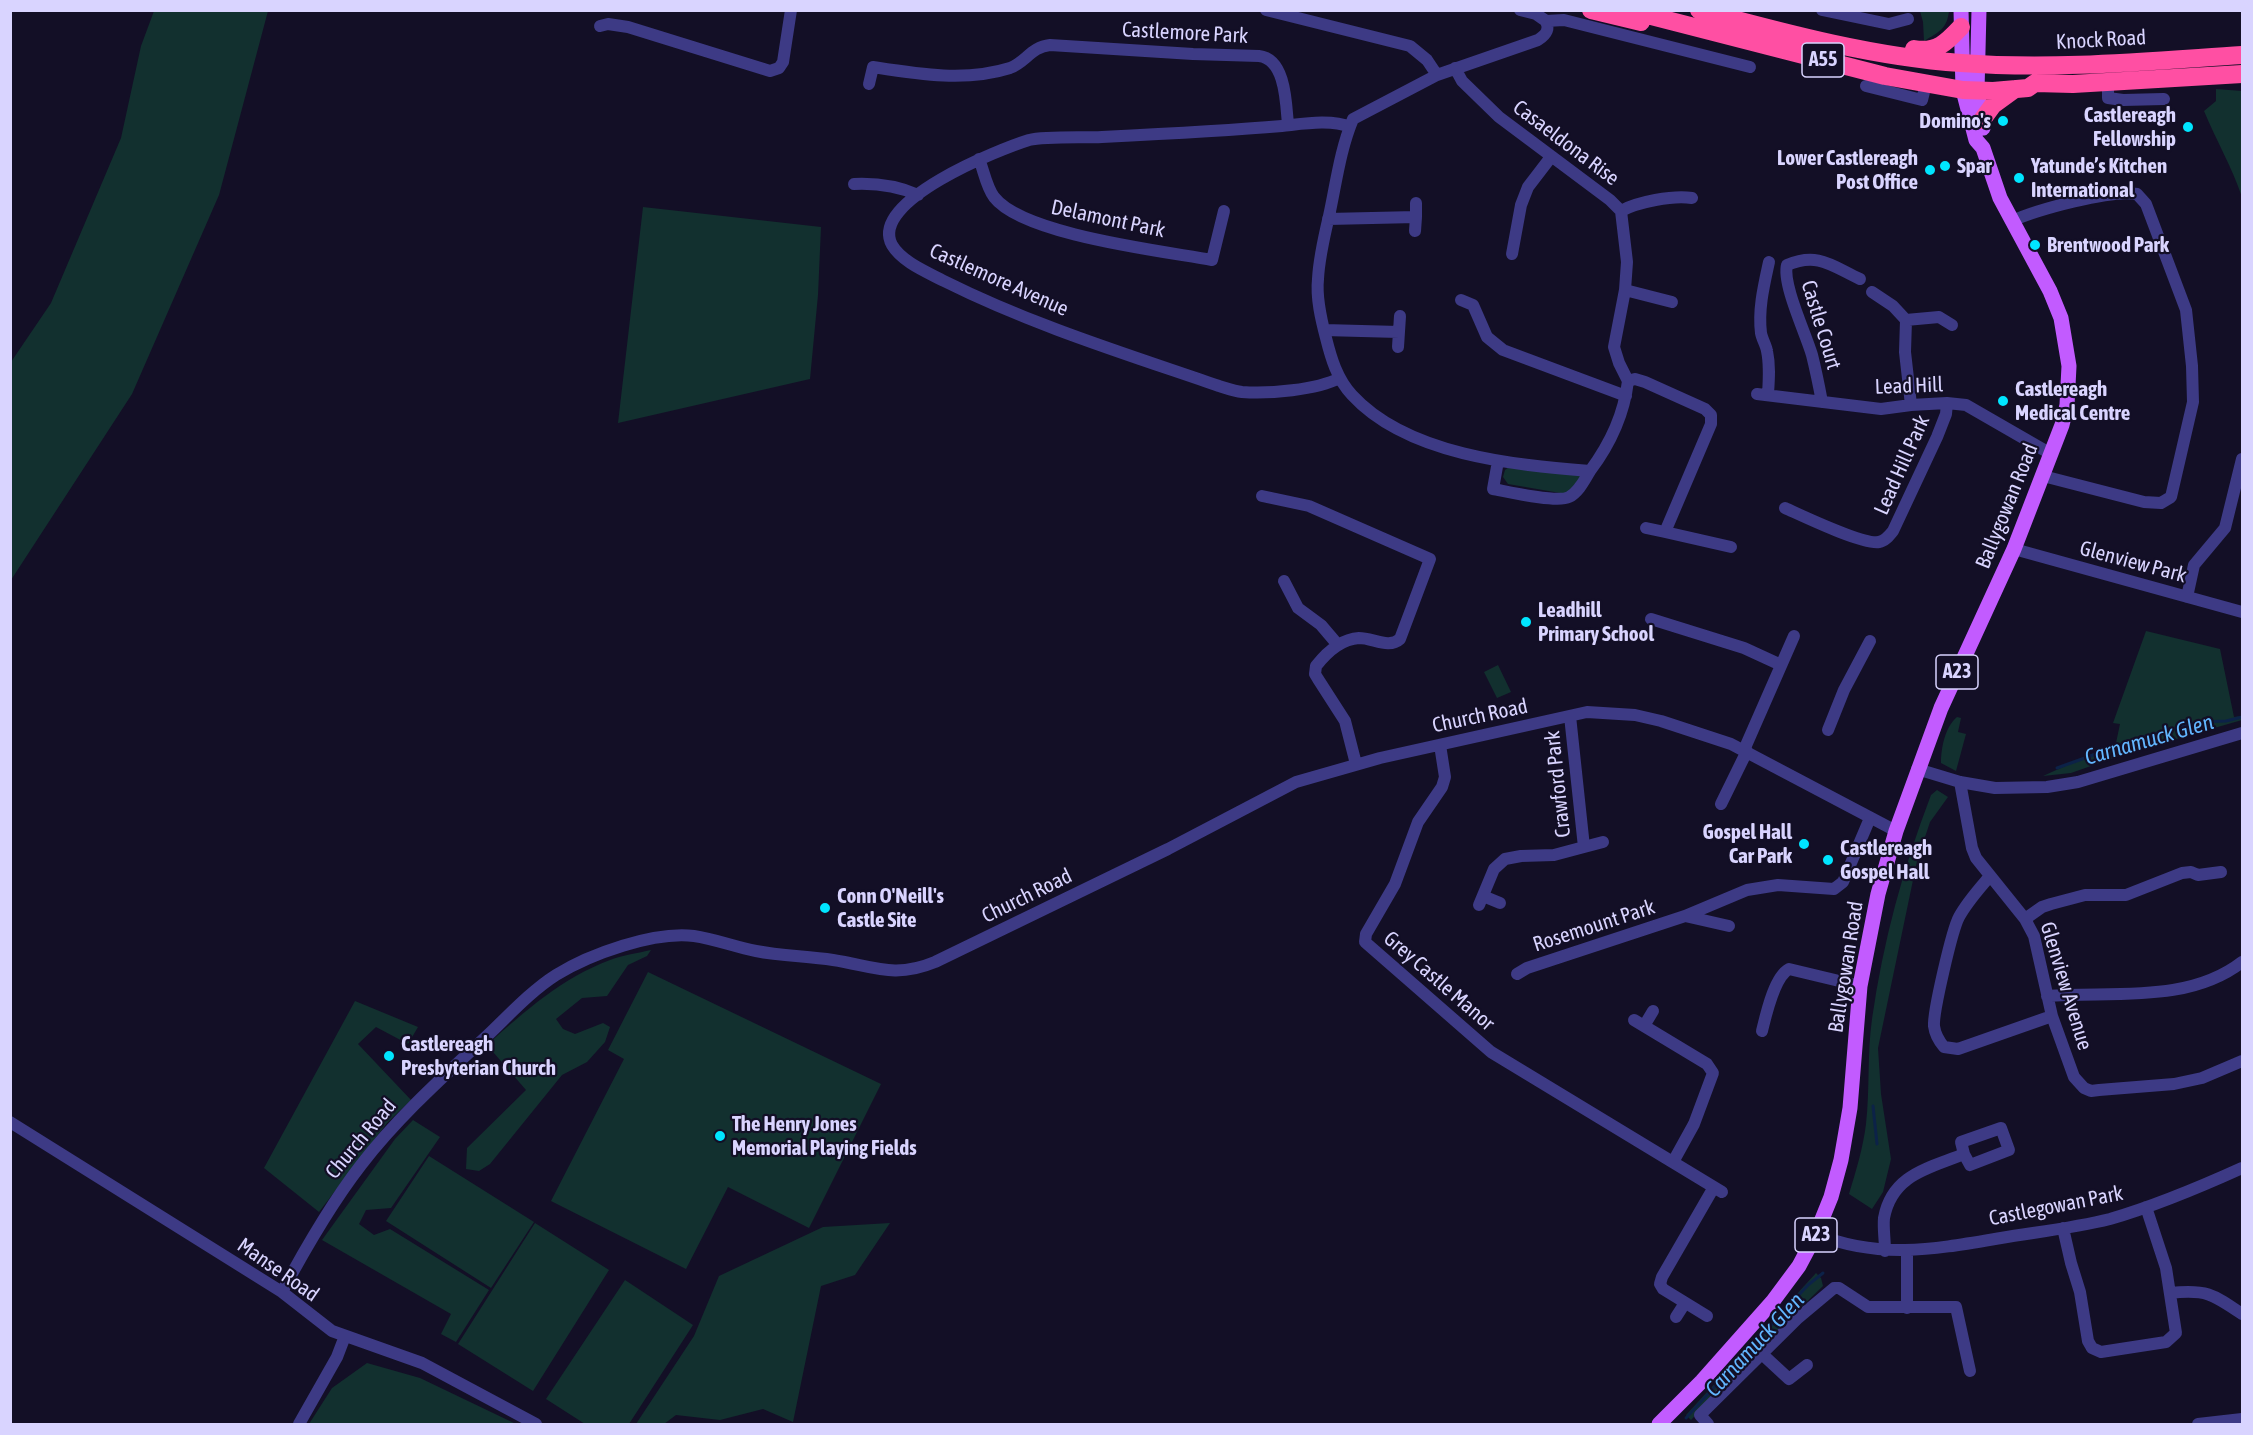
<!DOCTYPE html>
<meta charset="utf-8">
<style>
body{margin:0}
#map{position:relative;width:2253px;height:1435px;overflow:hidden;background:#130f26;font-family:"Asap Condensed",sans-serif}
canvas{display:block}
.frame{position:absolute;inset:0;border:12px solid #d9d4ff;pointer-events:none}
</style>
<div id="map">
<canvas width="2253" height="1435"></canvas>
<div class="frame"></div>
</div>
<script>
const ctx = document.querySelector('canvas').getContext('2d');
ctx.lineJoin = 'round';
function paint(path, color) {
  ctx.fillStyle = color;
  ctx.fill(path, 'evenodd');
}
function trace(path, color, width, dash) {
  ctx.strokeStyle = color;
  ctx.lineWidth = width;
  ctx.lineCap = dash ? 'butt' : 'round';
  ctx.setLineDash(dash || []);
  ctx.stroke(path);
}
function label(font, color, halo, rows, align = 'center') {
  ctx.font = font + ' "Asap Condensed",sans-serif';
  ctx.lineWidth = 4.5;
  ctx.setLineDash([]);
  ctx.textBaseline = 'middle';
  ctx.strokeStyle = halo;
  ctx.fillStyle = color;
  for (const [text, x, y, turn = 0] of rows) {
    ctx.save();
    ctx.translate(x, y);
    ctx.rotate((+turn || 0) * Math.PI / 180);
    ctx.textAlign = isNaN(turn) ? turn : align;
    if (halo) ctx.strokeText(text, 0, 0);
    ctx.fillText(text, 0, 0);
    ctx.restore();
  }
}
paint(new Path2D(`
 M154 11H268L219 195 132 394 11 580V362L51 303 121 138 141 46Z
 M1920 11H1949C1947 29 1939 32 1924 41L1923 22Z
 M2216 89 2242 91V197C2232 167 2216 140 2204 111L2216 101Z
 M643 207 821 227 818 295 810 379 618 423Z
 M1510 466 1580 474 1581 478 1566 494 1508 484 1503 477 1505 470Z
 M2146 631 2220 649 2234 717 2242 716V720L2131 752 2071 773 2043 776 2116 743 2120 724 2113 723Z
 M1498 665 1511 692 1497 698 1484 672Z
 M1957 717 1961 718 1958 732 1966 734 1956 771 1941 763C1941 748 1945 727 1957 717Z
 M1937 790 1948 797 1930 822 1917 861 1878 1048 1881 1094 1891 1159 1883 1192 1872 1209 1849 1194C1856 1171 1863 1148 1866 1124 1870 1089 1867 1054 1872 1019 1883 942 1903 868 1931 795Z
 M651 950 647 956 628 965 607 996 582 998 556 1019 563 1029 575 1034 603 1023 610 1027 605 1042 587 1062 562 1075 490 1164 479 1171 466 1169 467 1148 526 1090 487 1045C525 1011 562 978 610 960 623 955 638 953 651 950Z
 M648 972 881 1084 809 1228 728 1187 686 1269 551 1201 624 1059 608 1050Z
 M355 1001 418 1027 408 1044 376 1027 358 1044 411 1100 387 1123 319 1212 264 1168Z
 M413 1120 440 1137 391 1208 366 1210 359 1224 374 1235 390 1229 489 1290 456 1342 441 1334 451 1314 322 1240 395 1139Z
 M429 1156 534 1222 491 1288 386 1221Z
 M535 1223 609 1270 533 1391 458 1344Z
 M890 1223 855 1275 821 1286 793 1422 763 1409 720 1420 676 1415 664 1424H636L694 1336 719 1276 823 1227Z
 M1816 1273 1821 1278 1823 1286 1754 1353 1691 1420 1686 1415Z
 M625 1280 693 1325 629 1424H585L546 1399Z
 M367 1363 420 1378 516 1424H309L332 1388Z`), '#12302f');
trace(new Path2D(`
 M2057 768 2143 737 2199 722 2226 721 2242 717
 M1873 1106 1877 1144
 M1686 1418 1808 1285 1823 1273`), '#0c2248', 3);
trace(new Path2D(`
 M1266 10 1410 46 1427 60 1437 75
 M1520 10 1536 14 1546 21
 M1822 10 1889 24 1908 19
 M1546 21C1550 30 1546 35 1538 40L1437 75 1353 119C1340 150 1336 184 1329 216 1324 237 1319 258 1318 279 1316 298 1321 319 1326 338 1331 358 1337 379 1352 395 1407 455 1514 465 1590 471 1611 443 1624 415 1628 381
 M1546 21 1564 20 1750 67
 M600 26 608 24 628 27 770 71 779 68 783 62 791 10
 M1455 68 1462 81 1499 117 1610 200 1621 211 1627 262 1625 290 1614 347 1619 363 1628 381
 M2108 80V98L2123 100 2164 99
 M869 84 873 67C918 74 966 82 1010 68 1026 62 1031 47 1050 45L1193 54 1259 56C1286 59 1286 104 1288 125
 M1866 86 1922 100 1926 84
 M979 159C984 171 986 186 994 197 1023 235 1163 251 1212 260L1224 211
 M854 184C877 183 898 186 918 195
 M1621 211C1637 202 1673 195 1692 198
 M1328 219 1416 217V203
 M2012 221C2036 210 2112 189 2137 194L2146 204 2186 310 2192 366 2193 402 2171 497 2161 503 2144 502 2043 476
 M1415 231 1416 217
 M1512 254 1521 205 1528 187 1551 157
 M1625 290 1672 302
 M1872 292 1893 306 1906 320 1905 352 1911 405
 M1461 300 1473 305 1487 337 1503 350 1626 396
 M1906 320 1939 317 1952 325
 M1324 330 1399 332
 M1398 347 1400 316
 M1340 378C1316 390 1269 394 1242 392 1234 391 1226 388 1219 386 1126 354 1032 325 944 281 927 272 902 262 892 245 868 201 1000 149 1029 140 1046 136 1083 138 1102 137 1162 134 1222 131 1282 126 1302 124 1331 119 1350 127
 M1628 381 1635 379 1645 382 1705 409 1711 415V424L1665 532 1731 547
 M1757 394 1881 409 1911 405 1947 403 1966 405 2051 454
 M1768 394C1769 379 1770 365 1767 351 1766 345 1762 339 1761 333 1758 309 1764 285 1769 262
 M1822 402C1819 386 1816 371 1812 355 1806 334 1782 284 1787 265 1818 252 1832 266 1860 279
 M1498 461 1493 489C1509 492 1557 503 1569 497 1579 492 1585 479 1590 471
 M1262 496 1309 506 1430 559 1400 639C1389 649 1373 638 1359 638 1341 639 1327 652 1316 666L1315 674 1318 679 1345 721 1356 764
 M1785 508C1803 516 1863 545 1879 542 1885 541 1889 536 1893 531L1937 437 1946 414 1947 403
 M1646 528 1665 532
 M2014 549 2242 612
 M1284 581 1298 608 1321 625 1338 645
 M2187 597 2194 565 2225 528 2242 459
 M1651 619 1744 648 1781 665
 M1828 730 1844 690 1870 641
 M1440 745 1445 777 1442 787 1418 822 1395 884 1366 934 1365 942 1491 1052 1722 1192
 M1744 750 1794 636
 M1917 769 1960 782 1995 788 2047 787 2078 782 2242 733
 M1960 782 1972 848 1976 858 2025 919 2034 936 2052 1016 2074 1077 2084 1088 2091 1091 2099 1090 2174 1084 2202 1078 2242 1061
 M1721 804 1747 751
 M1584 847 1603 842
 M1990 876C1979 889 1967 902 1959 917 1952 930 1933 1012 1934 1026 1935 1034 1939 1041 1944 1047L1958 1049 2052 1016
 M1483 896 1500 903
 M1479 905 1494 869 1505 859 1521 856 1554 855 1584 847 1570 716
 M1685 916 1729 926
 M2025 919 2042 907 2051 904 2085 895H2126L2182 873 2191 872 2198 875 2221 872
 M1517 974 1527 968 1685 916 1747 890 1778 885 1834 889 1843 882 1870 818
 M2047 996C2111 991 2188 1004 2242 962
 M1634 1020 1707 1064 1713 1073 1694 1124 1673 1162
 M1644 1026 1653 1011
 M1762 1031C1766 1015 1774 977 1789 969L1860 986
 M10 1122 282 1292 332 1331 422 1363 536 1424
 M2063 1228 2071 1263 2080 1292 2088 1341 2092 1348 2101 1352 2166 1342 2176 1333 2166 1268 2146 1207
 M1816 1234C1880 1260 1936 1249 2001 1238 2037 1232 2074 1228 2110 1219 2155 1206 2200 1187 2242 1168
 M1885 1251C1885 1240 1883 1228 1884 1218 1892 1174 1930 1168 1964 1154L1970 1165 2009 1150 2001 1128 1961 1142 1964 1154
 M1907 1251V1308
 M282 1292C305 1249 330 1205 361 1165 398 1117 444 1076 488 1035 509 1015 531 991 556 975 590 954 654 931 694 936 715 939 735 947 756 951 781 956 807 956 833 960 873 966 894 979 935 962L1168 849 1296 782 1380 758 1587 712 1635 715 1661 721 1731 744 1896 831
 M2170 1293C2206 1289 2213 1294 2242 1314
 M1707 1316 1663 1289 1660 1284 1662 1277 1714 1187
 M1676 1317 1685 1303
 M1762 1354 1789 1379 1807 1365
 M299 1424 337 1357 345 1336
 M1708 1424 1700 1415 1797 1319 1834 1288H1839L1868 1307H1956L1970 1371
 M2198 1424 2242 1419`), '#3d3a85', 12);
trace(new Path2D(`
 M1979 10 1977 91 1983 128
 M1659 1424 1702 1381 1773 1301 1799 1266 1816 1234 1831 1197 1841 1160 1850 1108 1860 986 1878 894 1896 831 1941 708 2014 549 2062 425 2067 405 2069 366 2061 318 2050 291 2000 198 1983 148 1976 140 1963 90 1961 10`), '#c25bff', 15);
trace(new Path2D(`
 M1591 10 1641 22
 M1628 10 1885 76 1963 90 1993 91 2028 88 2035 83 2073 84 2242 74
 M1699 10C1785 33 1873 57 1961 63 2055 70 2149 61 2242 55
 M1914 49C1937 53 1947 42 1961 27
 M1982 120 1993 105 2015 89`), '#ff4fa3', 18);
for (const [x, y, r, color] of [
 [2003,121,6,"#00e5ff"],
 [2188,127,6,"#00e5ff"],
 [1945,166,6,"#00e5ff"],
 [1930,170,6,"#00e5ff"],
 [2019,178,6,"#00e5ff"],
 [2035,245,6,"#00e5ff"],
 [2003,401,6,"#00e5ff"],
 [1526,622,6,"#00e5ff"],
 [1804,844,6,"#00e5ff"],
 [1828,860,6,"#00e5ff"],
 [825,908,6,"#00e5ff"],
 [389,1056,6,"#00e5ff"],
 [720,1136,6,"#00e5ff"]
]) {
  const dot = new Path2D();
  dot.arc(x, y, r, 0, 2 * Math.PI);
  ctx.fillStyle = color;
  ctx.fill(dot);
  trace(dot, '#130f26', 2);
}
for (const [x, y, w] of [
 [1823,60,42],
 [1957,672,42],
 [1816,1235,42]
]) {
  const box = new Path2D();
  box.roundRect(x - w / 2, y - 17, w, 34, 4.5);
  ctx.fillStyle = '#130f26';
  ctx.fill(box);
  trace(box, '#d9d4ff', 1.5);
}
label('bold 20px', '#d9d4ff', null, [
 ["A55",1823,60],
 ["A23",1957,672],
 ["A23",1816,1235]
]);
label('21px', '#d9d4ff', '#130f26', [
 ["Castlemore Park",1185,33,3],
 ["Knock Road",2101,40,-3],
 ["Casaeldona Rise",1566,143,37],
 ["Delamont Park",1108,219,12],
 ["Castlemore Avenue",999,280,24],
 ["Castle Court",1821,325,73],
 ["Lead Hill",1909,386,-2],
 ["Lead Hill Park",1902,465,-66],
 ["Ballygowan Road",2007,506,-68],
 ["Glenview Park",2133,562,15],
 ["Church Road",1480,716,-12],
 ["Crawford Park",1558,784,-96],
 ["Church Road",1027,896,-26],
 ["Rosemount Park",1594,926,-18],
 ["Ballygowan Road",1846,967,-81],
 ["Grey Castle Manor",1439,981,41],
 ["Glenview Avenue",2066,986,73],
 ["Church Road",361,1139,-50],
 ["Castlegowan Park",2056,1206,-11],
 ["Manse Road",278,1270,35]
]);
label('bold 21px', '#d9d4ff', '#130f26', [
 ["Castlereagh",2176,115,"right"],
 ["Fellowship",2176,139,"right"],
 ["Domino's",1991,121,"right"],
 ["Lower Castlereagh",1918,158,"right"],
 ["Post Office",1918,182,"right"],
 ["Spar",1957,166],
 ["Yatunde’s Kitchen",2031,166],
 ["International",2031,190],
 ["Brentwood Park",2047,245],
 ["Castlereagh",2015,389],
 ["Medical Centre",2015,413],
 ["Leadhill",1538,610],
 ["Primary School",1538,634],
 ["Gospel Hall",1792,832,"right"],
 ["Car Park",1792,856,"right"],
 ["Castlereagh",1840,848],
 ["Gospel Hall",1840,872],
 ["Conn O'Neill's",837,896],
 ["Castle Site",837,920],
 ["Castlereagh",401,1044],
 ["Presbyterian Church",401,1068],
 ["The Henry Jones",732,1124],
 ["Memorial Playing Fields",732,1148]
], 'left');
label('italic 22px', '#62b6ff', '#130f26', [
 ["Carnamuck Glen",2149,740,-16],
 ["Carnamuck Glen",1755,1345,-47]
]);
</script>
